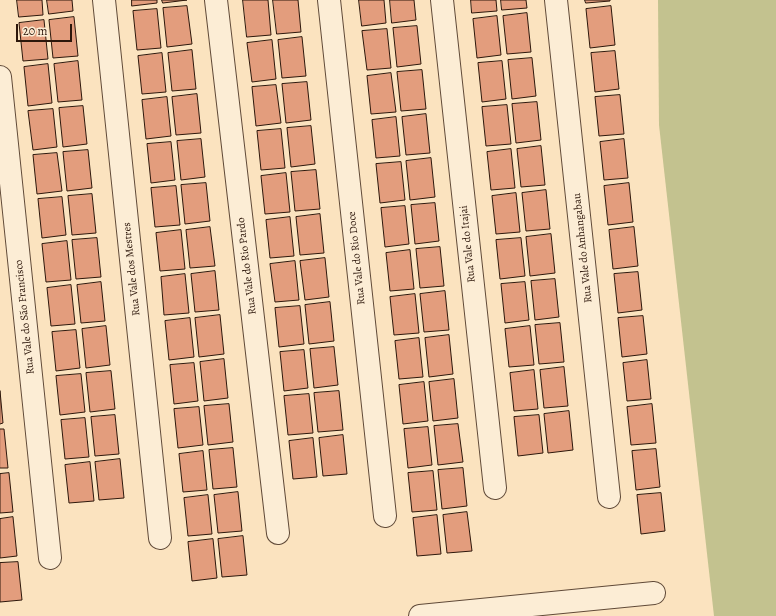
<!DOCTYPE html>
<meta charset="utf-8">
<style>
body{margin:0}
#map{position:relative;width:776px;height:616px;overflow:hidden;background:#fbe3bf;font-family:Alegreya,serif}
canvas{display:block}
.scale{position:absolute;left:16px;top:24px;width:56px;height:18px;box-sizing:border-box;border:2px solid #2d170b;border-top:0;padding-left:5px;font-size:12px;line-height:14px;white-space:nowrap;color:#2d170b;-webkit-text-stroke:3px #fcedd5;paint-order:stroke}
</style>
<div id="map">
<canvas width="776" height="616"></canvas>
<div class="scale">20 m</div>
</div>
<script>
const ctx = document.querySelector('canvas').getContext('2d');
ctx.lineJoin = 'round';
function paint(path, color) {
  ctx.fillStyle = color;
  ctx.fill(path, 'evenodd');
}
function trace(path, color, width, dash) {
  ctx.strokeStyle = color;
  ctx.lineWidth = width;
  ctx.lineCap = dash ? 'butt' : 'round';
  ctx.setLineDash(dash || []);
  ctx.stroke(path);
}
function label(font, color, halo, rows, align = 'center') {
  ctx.font = font + ' Alegreya,serif';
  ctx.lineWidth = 4;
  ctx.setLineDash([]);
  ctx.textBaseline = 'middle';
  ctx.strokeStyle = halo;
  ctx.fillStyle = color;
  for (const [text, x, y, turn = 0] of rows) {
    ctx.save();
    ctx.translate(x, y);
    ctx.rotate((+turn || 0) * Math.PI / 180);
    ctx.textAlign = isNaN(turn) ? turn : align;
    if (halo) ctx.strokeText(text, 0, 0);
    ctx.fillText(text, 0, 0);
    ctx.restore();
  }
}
paint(new Path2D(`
 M658 0H776V616H714L659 125Z`), '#c3c28f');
const building = new Path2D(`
 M17 0H42L43 15 19 17Z
 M47 0H72L73 11 49 14Z
 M132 0H157V3L132 6Z
 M162 0H187L163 3Z
 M243 0H268L271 35 247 37Z
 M273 0H298L301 32 277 34Z
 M359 0H384L386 23 362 26Z
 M390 0H414L416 20 392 23Z
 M471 0H496L497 11 472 13Z
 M501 0H526L527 8 502 10Z
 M585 0H610V1L586 3Z
 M187 6 192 44 167 47 163 8Z
 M611 6 615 45 590 48 586 9Z
 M157 9 161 48 137 50 133 11Z
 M527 13 531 52 507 54 503 16Z
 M497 16 501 55 477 58 473 19Z
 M74 17 78 56 53 58 49 20Z
 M44 20 48 59 23 61 19 23Z
 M417 26 421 64 397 67 393 28Z
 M387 29 391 68 367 70 362 31Z
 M302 37 306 76 282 78 278 40Z
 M272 40 276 79 252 82 247 43Z
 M192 50 196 89 172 91 168 53Z
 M615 51 619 89 595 92 591 53Z
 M162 53 166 92 142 94 138 56Z
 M532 58 536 96 512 99 508 60Z
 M78 61 82 100 58 102 54 64Z
 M502 61 506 99 482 102 478 63Z
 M48 64 52 103 28 106 24 67Z
 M422 70 426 109 401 111 397 72Z
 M391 73 396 112 371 114 367 76Z
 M307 82 311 120 286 123 282 84Z
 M276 85 281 123 256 126 252 87Z
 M197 94 201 133 176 135 172 97Z
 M620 95 624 134 599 136 595 97Z
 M167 97 171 136 146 139 142 100Z
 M537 102 541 140 516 143 512 104Z
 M507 105 511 144 486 146 482 107Z
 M83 106 87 144 63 147 59 108Z
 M53 109 57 147 33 150 28 111Z
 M426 114 430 153 406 155 402 117Z
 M396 117 400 156 376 158 372 120Z
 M311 126 315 164 291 167 287 128Z
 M281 129 285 168 261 170 257 131Z
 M201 139 205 177 181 180 177 141Z
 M624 139 628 178 604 180 600 142Z
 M171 142 175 180 151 183 147 144Z
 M541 146 545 185 521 187 517 149Z
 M511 149 515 188 491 190 487 152Z
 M88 150 92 188 67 191 63 152Z
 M57 153 62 191 37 194 33 155Z
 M431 158 435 197 410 200 406 161Z
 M401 162 405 200 380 203 376 164Z
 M316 170 320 209 295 211 291 172Z
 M286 173 290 212 265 214 261 176Z
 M206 183 210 221 185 224 181 185Z
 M629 183 633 222 608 225 604 186Z
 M176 186 180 225 155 227 151 188Z
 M546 190 550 229 526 231 522 193Z
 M516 193 520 232 496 234 492 196Z
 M92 194 96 233 72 235 68 196Z
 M62 197 66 235 42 238 38 199Z
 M435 203 439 241 415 244 411 205Z
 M405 206 409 244 385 247 381 208Z
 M320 214 324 253 300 255 296 217Z
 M290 217 294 256 270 258 266 220Z
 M210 227 215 266 190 268 186 230Z
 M634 227 638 266 613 269 609 230Z
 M181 230 185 269 160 271 156 233Z
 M551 234 555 273 530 276 526 237Z
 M97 238 101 277 76 279 72 240Z
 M521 238 525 276 500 279 496 240Z
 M67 241 71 280 46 282 42 244Z
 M440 247 444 286 420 288 416 249Z
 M410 250 414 289 390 291 386 253Z
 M325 258 329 297 305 300 300 261Z
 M295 261 299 300 275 302 270 264Z
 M215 271 219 310 195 312 191 274Z
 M638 272 642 310 618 313 614 274Z
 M185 274 189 313 164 315 161 277Z
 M555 279 559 317 535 320 531 281Z
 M101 282 105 321 81 323 77 285Z
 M525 282 529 320 505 323 501 284Z
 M71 285 75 324 51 326 47 288Z
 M445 291 449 330 424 332 420 294Z
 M415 294 419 333 394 335 390 297Z
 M330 302 334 341 309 344 305 305Z
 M300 306 304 344 279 347 275 308Z
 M220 315 224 354 199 357 195 318Z
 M643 316 647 354 622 357 618 318Z
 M190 318 194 357 169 360 165 321Z
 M560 323 564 362 539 364 535 325Z
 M106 326 110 365 86 368 82 329Z
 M530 326 534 365 509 367 505 329Z
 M76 330 80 368 56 371 52 332Z
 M449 335 453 374 429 377 425 338Z
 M419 338 423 377 399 379 395 341Z
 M334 347 338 385 314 388 310 349Z
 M304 350 308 388 284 391 280 352Z
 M224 359 228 398 204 401 200 362Z
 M647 360 651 399 627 401 623 363Z
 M194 363 198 401 174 404 170 365Z
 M564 367 568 406 544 408 540 370Z
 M534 370 538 409 514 411 510 373Z
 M111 371 115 409 90 412 86 373Z
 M81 374 85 412 60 415 56 376Z
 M454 379 458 418 433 421 429 382Z
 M424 382 428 421 403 424 399 385Z
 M0 391 3 423 0 424Z
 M339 391 343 430 318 432 314 393Z
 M309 394 313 433 288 435 284 396Z
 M229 404 233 442 208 445 204 406Z
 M652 404 656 443 631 445 627 407Z
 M199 407 203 445 178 448 174 409Z
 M569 411 573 450 548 453 544 414Z
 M115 415 119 454 95 456 91 417Z
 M539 415 543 453 518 456 514 417Z
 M85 418 89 457 65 459 61 420Z
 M458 424 463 462 438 465 434 426Z
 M428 427 432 465 408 468 404 429Z
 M0 429H4L8 468H0Z
 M343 435 347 474 323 476 319 438Z
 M313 438 317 477 293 479 289 441Z
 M233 448 237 487 213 489 209 450Z
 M656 449 660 487 636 490 632 451Z
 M203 451 207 490 183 492 179 454Z
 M120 459 124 498 99 500 95 462Z
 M90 462 94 501 69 503 65 465Z
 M463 468 467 506 442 509 438 470Z
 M433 471 437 510 412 512 408 473Z
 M9 473 13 512 0 513V474Z
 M238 492 242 531 218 533 214 495Z
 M661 493 665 531 641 534 637 495Z
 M208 495 212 534 188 536 184 498Z
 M467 512 472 551 447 553 443 515Z
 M437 515 441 554 417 556 413 518Z
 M13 517 17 556 0 558V519Z
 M243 536 247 575 222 577 218 539Z
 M213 539 217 578 192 581 188 542Z
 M18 562 22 600 0 602V563Z`);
paint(building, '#e39d7d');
trace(building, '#2d170b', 1);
const street = new Path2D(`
 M104 0 160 538
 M216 0 278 533
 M329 0 385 516
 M442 0 495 488
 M556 0 609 497
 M0 77 50 558
 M420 616 654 593`);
trace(street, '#604a38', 24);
trace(street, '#fcedd5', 22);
label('11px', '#2d170b', '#fcedd5', [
 ["Rua Vale do Itajai",468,244,-96],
 ["Rua Vale do Anhangabau",583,248,-96],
 ["Rua Vale do Rio Doce",357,258,-96],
 ["Rua Vale do Rio Pardo",247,266,-97],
 ["Rua Vale dos Mestres",132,269,-96],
 ["Rua Vale do São Francisco",25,317,-96]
]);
</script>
